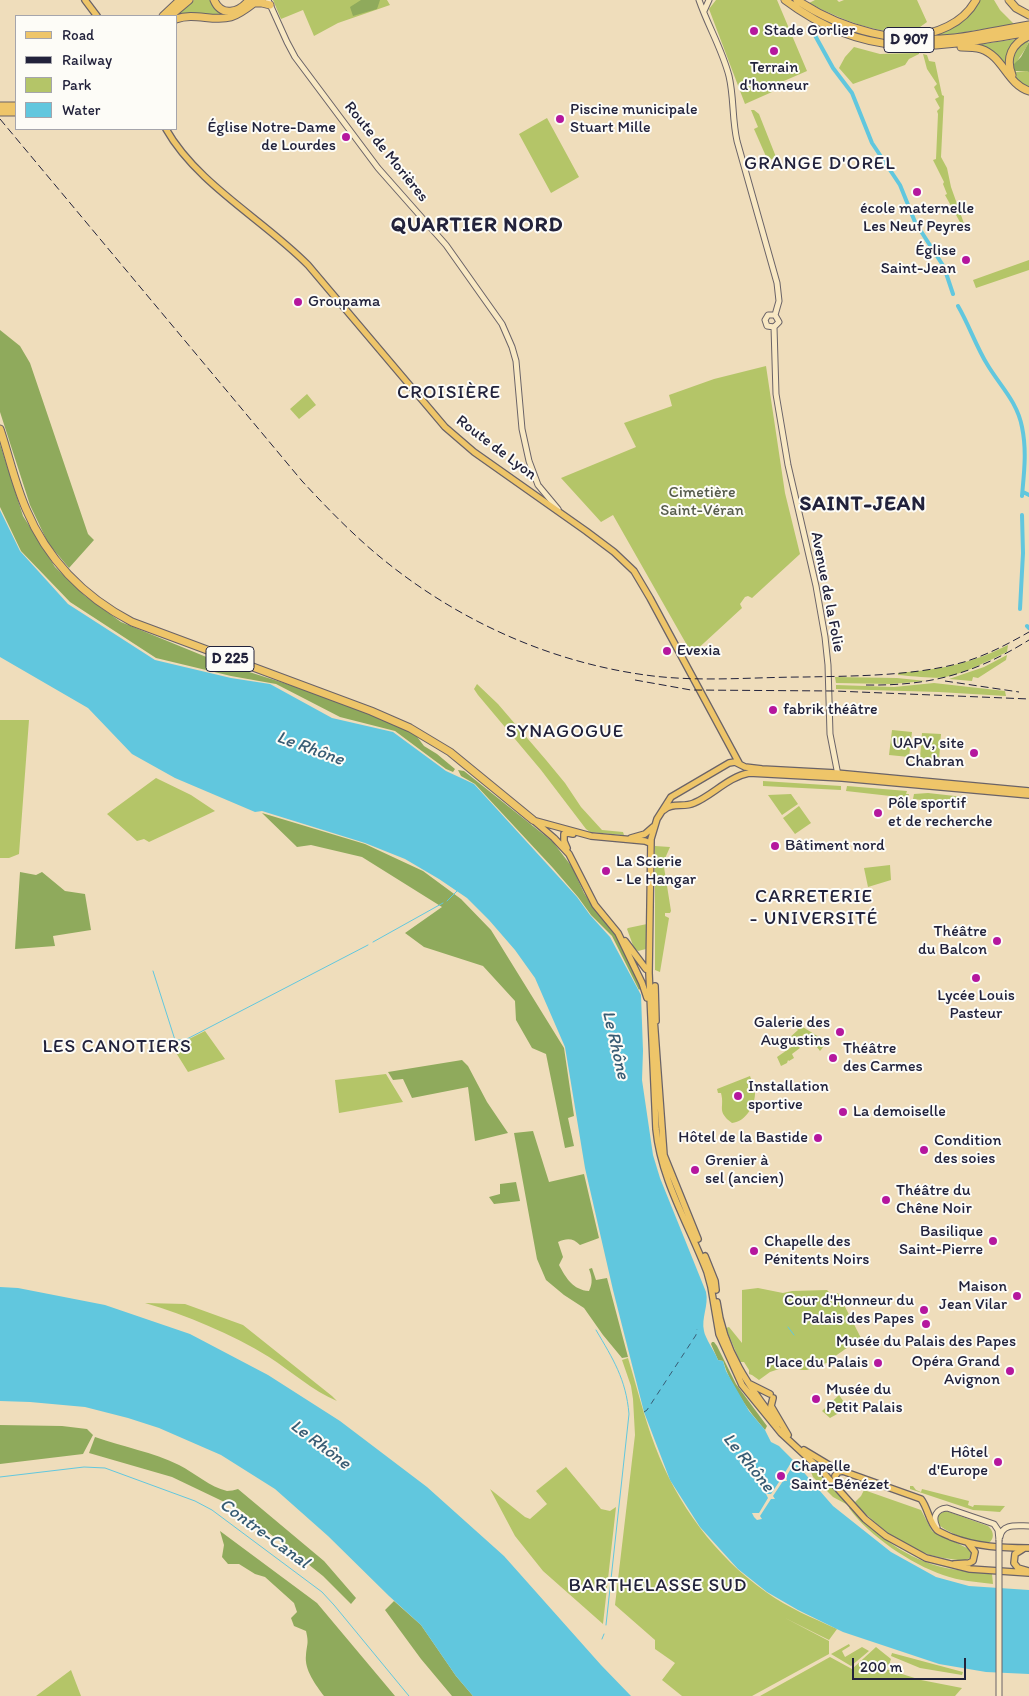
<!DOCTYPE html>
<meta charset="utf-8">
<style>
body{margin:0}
#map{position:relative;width:1029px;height:1696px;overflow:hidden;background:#efddbb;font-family:Itim,sans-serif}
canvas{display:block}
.legend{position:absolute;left:15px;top:15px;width:162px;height:115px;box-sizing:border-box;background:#fdfcf7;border:1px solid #a5a5ac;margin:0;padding:6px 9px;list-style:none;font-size:15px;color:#22223b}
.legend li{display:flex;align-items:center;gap:10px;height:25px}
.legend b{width:25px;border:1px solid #a5a5ac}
.scale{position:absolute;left:852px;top:1658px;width:114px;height:22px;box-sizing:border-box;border:2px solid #22223b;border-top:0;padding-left:6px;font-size:15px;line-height:18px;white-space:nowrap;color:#22223b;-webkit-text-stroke:4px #fdfcf7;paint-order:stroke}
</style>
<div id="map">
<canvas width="1029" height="1696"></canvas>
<ul class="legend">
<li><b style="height:6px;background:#eec569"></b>Road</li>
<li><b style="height:6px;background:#22223b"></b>Railway</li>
<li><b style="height:14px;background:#b4c568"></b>Park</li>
<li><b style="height:14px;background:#61c7de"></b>Water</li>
</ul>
<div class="scale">200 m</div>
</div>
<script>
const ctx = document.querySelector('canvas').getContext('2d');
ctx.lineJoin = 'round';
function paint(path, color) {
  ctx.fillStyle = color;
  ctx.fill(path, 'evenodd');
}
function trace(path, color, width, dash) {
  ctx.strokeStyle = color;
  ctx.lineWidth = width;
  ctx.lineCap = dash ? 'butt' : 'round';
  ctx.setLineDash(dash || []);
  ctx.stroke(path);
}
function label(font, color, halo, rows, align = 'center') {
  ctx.font = font + ' Itim,sans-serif';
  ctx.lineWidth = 4;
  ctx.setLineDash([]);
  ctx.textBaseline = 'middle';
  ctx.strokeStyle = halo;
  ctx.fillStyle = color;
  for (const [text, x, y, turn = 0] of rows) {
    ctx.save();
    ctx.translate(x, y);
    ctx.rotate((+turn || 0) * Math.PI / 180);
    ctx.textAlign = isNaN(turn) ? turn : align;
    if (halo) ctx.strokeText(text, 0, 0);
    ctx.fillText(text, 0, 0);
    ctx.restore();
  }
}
paint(new Path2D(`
 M194 0H212L234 14 226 16H179L178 13Z
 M273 0H387L390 5 338 23 314 36 303 10 281 19Z
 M716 0H777L807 71 770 87 772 92 745 104 709 9Z
 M815 0H837L839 2 844 0H917L927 22 920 27 919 33C879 35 844 21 809 3Z
 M978 0H994L1000 10 1014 24 953 34 931 36 940 33Z
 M1029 38C1029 46 1022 53 1018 60 1016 63 1016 68 1016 72L1026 71 1029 72V88L1016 81 1012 73 1011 57 1014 50Z
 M1016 39 1017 41 1006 66 977 45Z
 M854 47 880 54 919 53V54L909 59 905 65 853 84 839 68 845 57Z
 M923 54 927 55 929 61 935 62 942 95 944 96 941 157 947 168 951 187 967 232 966 233 945 195 947 194 943 184 944 182 933 160 936 159 938 114 937 111 940 108 935 99 939 97 934 87 937 84 927 69Z
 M751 110H754L759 114 776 157 768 161 754 129 758 127Z
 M547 118 579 177 551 193 519 134Z
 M1029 260V270L976 288 973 280Z
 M766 366 785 493 800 554 752 598 748 596 745 597 740 604 742 608 692 654 613 515 601 522 561 478 636 447 624 423 672 406 669 395 714 379Z
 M307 394 316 405 299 419 290 409Z
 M1008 645 1007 652C987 661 966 673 945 677 934 679 911 676 898 675V673C941 669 968 665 1008 645Z
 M1007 655 1006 660 978 678 973 677 972 681 949 679 984 667Z
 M835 677 897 678 926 681 891 684 836 683Z
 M934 683 1005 691 1006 696 939 692 836 689V685L894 687Z
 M477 684 498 704 546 760 565 783 581 807 602 830 623 832 624 835 590 832 586 829 541 770 478 695 474 689Z
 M0 720H29L19 854 9 858H0Z
 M892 730 912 732 909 757 889 755Z
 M922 733 941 734 939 760 920 758Z
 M156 778 191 795 215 811 149 842 144 839 137 841 107 814Z
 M763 781 841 786V790L763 786Z
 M847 786 907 791 906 794H909L908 798 846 791Z
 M928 793 964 797 968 798 966 805 913 799 914 794Z
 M791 794 798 804 782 815 768 795Z
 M799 806 811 823 795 834 783 818Z
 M655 846 670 847 663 863H661V867H664L671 911 670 913H665V916L669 918 660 972 655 970Z
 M890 865 891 880 868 887 864 868Z
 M647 924 646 949 638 951 634 948 627 929 628 928Z
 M798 1024 827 1042 820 1051 807 1034H804L796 1043 800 1048 792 1054 794 1058 789 1061 788 1060 787 1063 781 1066 777 1057 793 1046 788 1039 798 1030 795 1026Z
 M205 1031 225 1059 188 1072 170 1043 185 1041Z
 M386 1074 403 1102 339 1113 335 1080Z
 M750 1076C751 1080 755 1086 755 1091 756 1104 746 1122 732 1123 716 1111 725 1108 721 1093H718L717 1089Z
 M758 1288 783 1293 792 1291 827 1290 832 1295 838 1293 861 1338 834 1357 832 1361 807 1370H801L791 1366 779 1369 770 1372 759 1380 752 1375 749 1374V1370L744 1362H740L726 1328 729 1327 742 1343V1290Z
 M145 1303 185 1304 243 1325 332 1396 337 1401C313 1391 291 1371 269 1357 232 1334 186 1315 145 1303Z
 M628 1358C637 1387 644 1417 655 1446 677 1504 715 1556 766 1592 788 1608 813 1618 837 1629L829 1640 785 1618 829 1641V1654L752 1696H682L662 1680 675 1663 655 1649V1640L615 1605 635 1435 633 1399 631 1386 622 1360Z
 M839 1395 848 1408 830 1418 822 1411Z
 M806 1459 826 1479 848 1505 833 1497 813 1477Z
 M566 1467 601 1509 610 1511 616 1507 603 1624 543 1571 515 1536 490 1489 525 1517 530 1519 547 1504 536 1491Z
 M910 1486H913L916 1490 921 1492 922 1489 969 1501 968 1505 973 1507 974 1505 1005 1506 1000 1512 973 1510 910 1489Z
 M864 1490 921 1510 932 1531 967 1548 970 1550 972 1555C967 1563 959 1560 951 1559 911 1555 882 1530 854 1503L861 1496Z
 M849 1507C876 1535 908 1560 946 1568 961 1571 977 1572 992 1574L993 1584C976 1582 960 1581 943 1575 911 1564 869 1536 849 1508Z
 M946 1511 988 1526C993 1530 995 1537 990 1542 987 1542 982 1543 978 1542 969 1541 913 1521 946 1511Z
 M849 1644 850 1646 842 1651 845 1657 862 1647 869 1651 851 1666 831 1654Z
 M876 1647 891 1659 888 1668 886 1669 921 1680 962 1688 955 1696H760L830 1657 852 1669Z
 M892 1653 963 1672 962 1675 920 1668 891 1656Z
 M71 1670 81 1696H36Z`), '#b4c568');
paint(new Path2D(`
 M361 0H380L377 9 353 16 350 7Z
 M1029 42V72L1026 71H1014L1012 66 1021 57Z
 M0 330 20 346 30 363 88 534 94 540 69 568 48 543 30 505 0 412Z
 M0 444 23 516 55 567 85 596 121 622 221 663 290 685 388 720 415 734 424 746 437 754 455 769 453 772 446 769 395 731 340 717 276 684 231 676 156 658 70 602 21 551 0 507Z
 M458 770 464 771 553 842 572 867 584 893 593 907 614 929 639 982 641 988 639 990 612 936 591 915 578 897 553 868 475 784 461 776Z
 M262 813 365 844 423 871 461 899 491 930 564 1048 574 1116 568 1118 574 1146 565 1148 546 1054 532 1048 516 1020 515 1001 483 966 424 947 405 933 442 907 362 857 311 845 297 847Z
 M20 872 36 875 42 872 65 891 85 894 91 930 53 936 55 946 15 949Z
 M462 1060 468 1066 487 1102 508 1133 475 1141 468 1087 412 1098 403 1079 393 1080 388 1072Z
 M533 1131 549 1182 584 1174 599 1238 580 1245C573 1238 567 1238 558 1242L563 1257 559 1265C566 1278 573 1290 589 1291 593 1283 592 1277 589 1269L592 1268 596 1280 607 1278 628 1357 622 1358 603 1335 584 1308 564 1295 546 1280 537 1259 514 1133Z
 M516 1182 520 1201 494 1204 489 1197 500 1194V1184Z
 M712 1342H714L717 1346 736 1384 767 1426 765 1430C748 1410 731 1387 723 1361L718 1360 711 1344Z
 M0 1425 62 1426 87 1429 93 1435 83 1454 0 1464Z
 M95 1437C123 1447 153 1452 179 1465 195 1473 210 1487 227 1491 230 1491 235 1490 238 1489L324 1561 356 1598 351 1604 323 1576 239 1509 172 1477 89 1453Z
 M220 1531 317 1603 395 1696H324C316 1685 304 1670 306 1655 307 1643 309 1644 306 1631L294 1626 291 1618 297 1612 294 1603 265 1577 255 1574 239 1564H228L222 1557 224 1545Z
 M394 1601 421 1625 456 1676 473 1696H452L421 1659 385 1610Z`), '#8faa5c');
paint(new Path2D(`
 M0 510 20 551 68 604 155 660 231 678 270 684 332 718 393 732 446 771 474 784 577 897 590 915 610 937 641 995 643 1051 642 1080 653 1155 660 1178 706 1292C709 1305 701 1318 704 1331 705 1338 715 1352 718 1360L723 1361 726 1371 749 1411 765 1430 771 1442 779 1446 793 1460 833 1506 891 1552 936 1577 969 1586 1029 1590V1674L986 1672 939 1664 843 1632 798 1610 767 1592 738 1569 700 1527 670 1480 644 1412 613 1290 585 1168 565 1047 535 978 515 950 489 920 467 898 439 879 405 859 365 843 262 811 255 812 175 778 132 754 88 708 0 657Z
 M0 1287 18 1288 105 1305 190 1334 268 1375 340 1421 427 1487 504 1556 601 1665 631 1696H473L456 1676 421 1625 389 1596 328 1536 275 1489 221 1455 159 1428 128 1418 85 1407 30 1402 0 1401Z`), '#61c7de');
paint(new Path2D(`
 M794 1458 796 1460 786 1477 787 1481H783L773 1496 775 1499H771L760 1516 762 1519 757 1520 754 1517 752 1513H759L768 1498 766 1494H771L781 1479 778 1474H784Z`), '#efddbb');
trace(new Path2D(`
 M447 901 457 891
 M373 942 443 903
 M153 971 175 1040H185L368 945
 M788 1327 794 1335
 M596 1330C613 1359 626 1379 629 1414L606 1625
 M0 1477 84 1467 105 1468 195 1501 212 1510 322 1592 334 1605 409 1696
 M602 1639 604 1634`), '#61c7de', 1);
trace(new Path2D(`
 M812 30 833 68 852 93 872 143 900 185 915 222 944 267 953 294
 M958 306C969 325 976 346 987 364 1000 386 1017 401 1022 427 1027 451 1024 473 1022 496
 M1023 492 1029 495
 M1020 609 1023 553 1022 515
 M1027 626 1029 628`), '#61c7de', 4);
trace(new Path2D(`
 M644 1412 647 1410 696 1335 697 1329`), '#385c74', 1, [6, 5]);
const secondary = new Path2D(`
 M268 0 287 42 295 57 378 168 446 245 502 324 512 347 516 361 522 429 529 461 538 485 558 509
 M699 0C708 26 722 49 729 76 734 97 732 119 737 141L777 283 779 301 775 315
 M704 11 709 0
 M774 327 776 394 788 465 816 586 825 637 828 665 830 734 838 775
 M774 327 767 326 765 320 768 315H775
 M774 327 779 322 775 315
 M937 1527C932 1517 936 1509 947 1508L994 1524 998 1530 999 1540
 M1000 1537C1002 1523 1017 1526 1029 1526`);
const primary = new Path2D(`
 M85 0 97 16
 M166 129C197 184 264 220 308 265L445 427 474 452 586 531 614 552 634 571 650 598 739 763
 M1029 791 836 773 762 769 745 767 735 762 729 763 671 797 657 819 651 839 649 973 656 1129C661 1180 689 1225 707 1272L711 1287 719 1334 742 1385 781 1433 821 1470 865 1519 886 1536 926 1558 970 1569 1029 1573
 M664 810C672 802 684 808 694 803 713 795 728 777 749 773L842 778 1029 795
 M533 820 554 838 569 854 595 905 618 933 642 983 647 998
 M536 821 591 836 645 841 650 843
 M631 838 645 834 653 827
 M567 848 564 841V834L568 833 573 834
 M625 941 646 969
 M655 986 656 1021
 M654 1018 664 1155 698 1239
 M705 1256 715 1281 716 1290
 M717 1302C723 1350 749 1387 778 1424
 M750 1384 770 1394
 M773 1398 771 1406 788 1435
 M804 1450 834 1468 921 1499C928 1508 929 1522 937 1530 941 1533 947 1535 951 1537 977 1547 1002 1548 1029 1548
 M838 1486 835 1476 838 1472 843 1471
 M1023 1549 1015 1554 1014 1563 1018 1568 1028 1571
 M954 1564 969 1563 973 1561 975 1552 968 1543`);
const highway = new Path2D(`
 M214 0C221 17 239 13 249 0
 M785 0C867 62 935 48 1029 32
 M797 0C843 31 899 44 954 38 979 35 1004 29 1029 25
 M1009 0 1016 8 1029 15
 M254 3H262L270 5
 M163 16 180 0
 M170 16 189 0
 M176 19C194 12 213 22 231 17 241 14 250 6 258 0
 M911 36C936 34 963 24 976 0
 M961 47C967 47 975 47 981 49 1003 56 1007 84 1029 91
 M1012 75C1005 58 1012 43 1029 36
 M0 106H16
 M0 112H16
 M0 429C9 456 15 484 26 509 47 559 84 597 132 622L371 711 410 728 450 752 533 820`);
trace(secondary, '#6a6368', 7);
trace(primary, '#6a6368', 8);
trace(highway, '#6a6368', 9);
trace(secondary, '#f8e8c3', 5);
trace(primary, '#eec569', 5.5);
trace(highway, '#eec569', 7);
trace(new Path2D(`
 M0 119 302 481C328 509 355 537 385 561 462 623 555 664 653 676 704 682 755 677 805 677 856 676 915 676 964 662 987 655 1008 644 1029 632
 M635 680 691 690 835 691 1029 699
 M945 681 1019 692
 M866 685C930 686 974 674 1029 640`), '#22223b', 1, [8, 4]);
const secondaryBridge = new Path2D(`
 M999 1540V1696`);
trace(secondaryBridge, '#6a6368', 7, []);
trace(secondaryBridge, '#f8e8c3', 5);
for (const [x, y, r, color] of [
 [754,31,5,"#b5179e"],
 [774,51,5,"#b5179e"],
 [560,119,5,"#b5179e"],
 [346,137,5,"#b5179e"],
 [917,192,5,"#b5179e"],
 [966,260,5,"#b5179e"],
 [298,302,5,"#b5179e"],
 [667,651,5,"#b5179e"],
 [773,710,5,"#b5179e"],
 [974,753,5,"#b5179e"],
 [878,813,5,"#b5179e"],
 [775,846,5,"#b5179e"],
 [606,871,5,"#b5179e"],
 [997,941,5,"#b5179e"],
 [976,978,5,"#b5179e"],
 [840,1032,5,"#b5179e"],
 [833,1058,5,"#b5179e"],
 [738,1096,5,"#b5179e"],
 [843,1112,5,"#b5179e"],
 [818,1138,5,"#b5179e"],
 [924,1150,5,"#b5179e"],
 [695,1170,5,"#b5179e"],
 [886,1200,5,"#b5179e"],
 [993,1241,5,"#b5179e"],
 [754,1251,5,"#b5179e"],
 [1017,1296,5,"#b5179e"],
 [924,1310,5,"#b5179e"],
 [926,1324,5,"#b5179e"],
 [878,1363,5,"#b5179e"],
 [1010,1371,5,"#b5179e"],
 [816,1399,5,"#b5179e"],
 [998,1462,5,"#b5179e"],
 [781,1476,5,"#b5179e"]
]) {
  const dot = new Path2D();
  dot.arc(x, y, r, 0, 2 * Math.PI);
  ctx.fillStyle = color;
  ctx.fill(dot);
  trace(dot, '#fdfcf7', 2);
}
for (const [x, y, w] of [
 [909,40,50],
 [230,659,48]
]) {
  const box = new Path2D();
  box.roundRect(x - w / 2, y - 12.5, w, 25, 4);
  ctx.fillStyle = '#fdfcf7';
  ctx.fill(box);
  trace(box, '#22223b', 1);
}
label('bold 15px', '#22223b', null, [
 ["D 907",909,40],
 ["D 225",230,659]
]);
label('16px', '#22223b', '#fdfcf7', [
 ["Stade Gorlier",764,31],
 ["Terrain",774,68,"center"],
 ["d'honneur",774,86,"center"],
 ["Piscine municipale",570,110],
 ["Stuart Mille",570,128],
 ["Église Notre-Dame",336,128,"right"],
 ["de Lourdes",336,146,"right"],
 ["école maternelle",917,209,"center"],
 ["Les Neuf Peyres",917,227,"center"],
 ["Église",956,251,"right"],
 ["Saint-Jean",956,269,"right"],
 ["Groupama",308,302],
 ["Evexia",677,651],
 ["fabrik théâtre",783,710],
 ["UAPV, site",964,744,"right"],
 ["Chabran",964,762,"right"],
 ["Pôle sportif",888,804],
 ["et de recherche",888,822],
 ["Bâtiment nord",785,846],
 ["La Scierie",616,862],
 ["- Le Hangar",616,880],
 ["Théâtre",987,932,"right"],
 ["du Balcon",987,950,"right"],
 ["Lycée Louis",976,996,"center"],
 ["Pasteur",976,1014,"center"],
 ["Galerie des",830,1023,"right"],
 ["Augustins",830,1041,"right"],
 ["Théâtre",843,1049],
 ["des Carmes",843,1067],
 ["Installation",748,1087],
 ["sportive",748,1105],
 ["La demoiselle",853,1112],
 ["Hôtel de la Bastide",808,1138,"right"],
 ["Condition",934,1141],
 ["des soies",934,1159],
 ["Grenier à",705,1161],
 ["sel (ancien)",705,1179],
 ["Théâtre du",896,1191],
 ["Chêne Noir",896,1209],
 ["Basilique",983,1232,"right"],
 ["Saint-Pierre",983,1250,"right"],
 ["Chapelle des",764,1242],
 ["Pénitents Noirs",764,1260],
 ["Maison",1007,1287,"right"],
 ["Jean Vilar",1007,1305,"right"],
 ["Cour d'Honneur du",914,1301,"right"],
 ["Palais des Papes",914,1319,"right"],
 ["Musée du Palais des Papes",926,1342,"center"],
 ["Opéra Grand",1000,1362,"right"],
 ["Avignon",1000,1380,"right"],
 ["Place du Palais",868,1363,"right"],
 ["Musée du",826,1390],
 ["Petit Palais",826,1408],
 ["Hôtel",988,1453,"right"],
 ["d'Europe",988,1471,"right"],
 ["Chapelle",791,1467],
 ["Saint-Bénézet",791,1485]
], 'left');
label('16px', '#22223b', '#fdfcf7', [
 ["Route de Morières",386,152,51],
 ["Route de Lyon",496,448,37],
 ["Avenue de la Folie",827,592,79]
]);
label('16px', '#555b4b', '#fdfcf7', [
 ["Cimetière",702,493],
 ["Saint-Véran",702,511]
]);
label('italic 18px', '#385c74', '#fdfcf7', [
 ["Le Rhône",310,749,20],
 ["Le Rhône",615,1045,77],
 ["Le Rhône",320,1445,37],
 ["Le Rhône",748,1463,51],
 ["Contre-Canal",264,1534,36]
]);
ctx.letterSpacing = '1px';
label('19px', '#22223b', '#fdfcf7', [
 ["GRANGE D'OREL",820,164],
 ["CROISIÈRE",449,393],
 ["SYNAGOGUE",565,732],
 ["CARRETERIE",814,897],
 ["- UNIVERSITÉ",814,919],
 ["LES CANOTIERS",117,1047],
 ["BARTHELASSE SUD",658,1586]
]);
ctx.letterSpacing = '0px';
ctx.letterSpacing = '1px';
label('bold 21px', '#22223b', '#fdfcf7', [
 ["QUARTIER NORD",477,226],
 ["SAINT-JEAN",863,505]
]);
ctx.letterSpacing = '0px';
</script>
